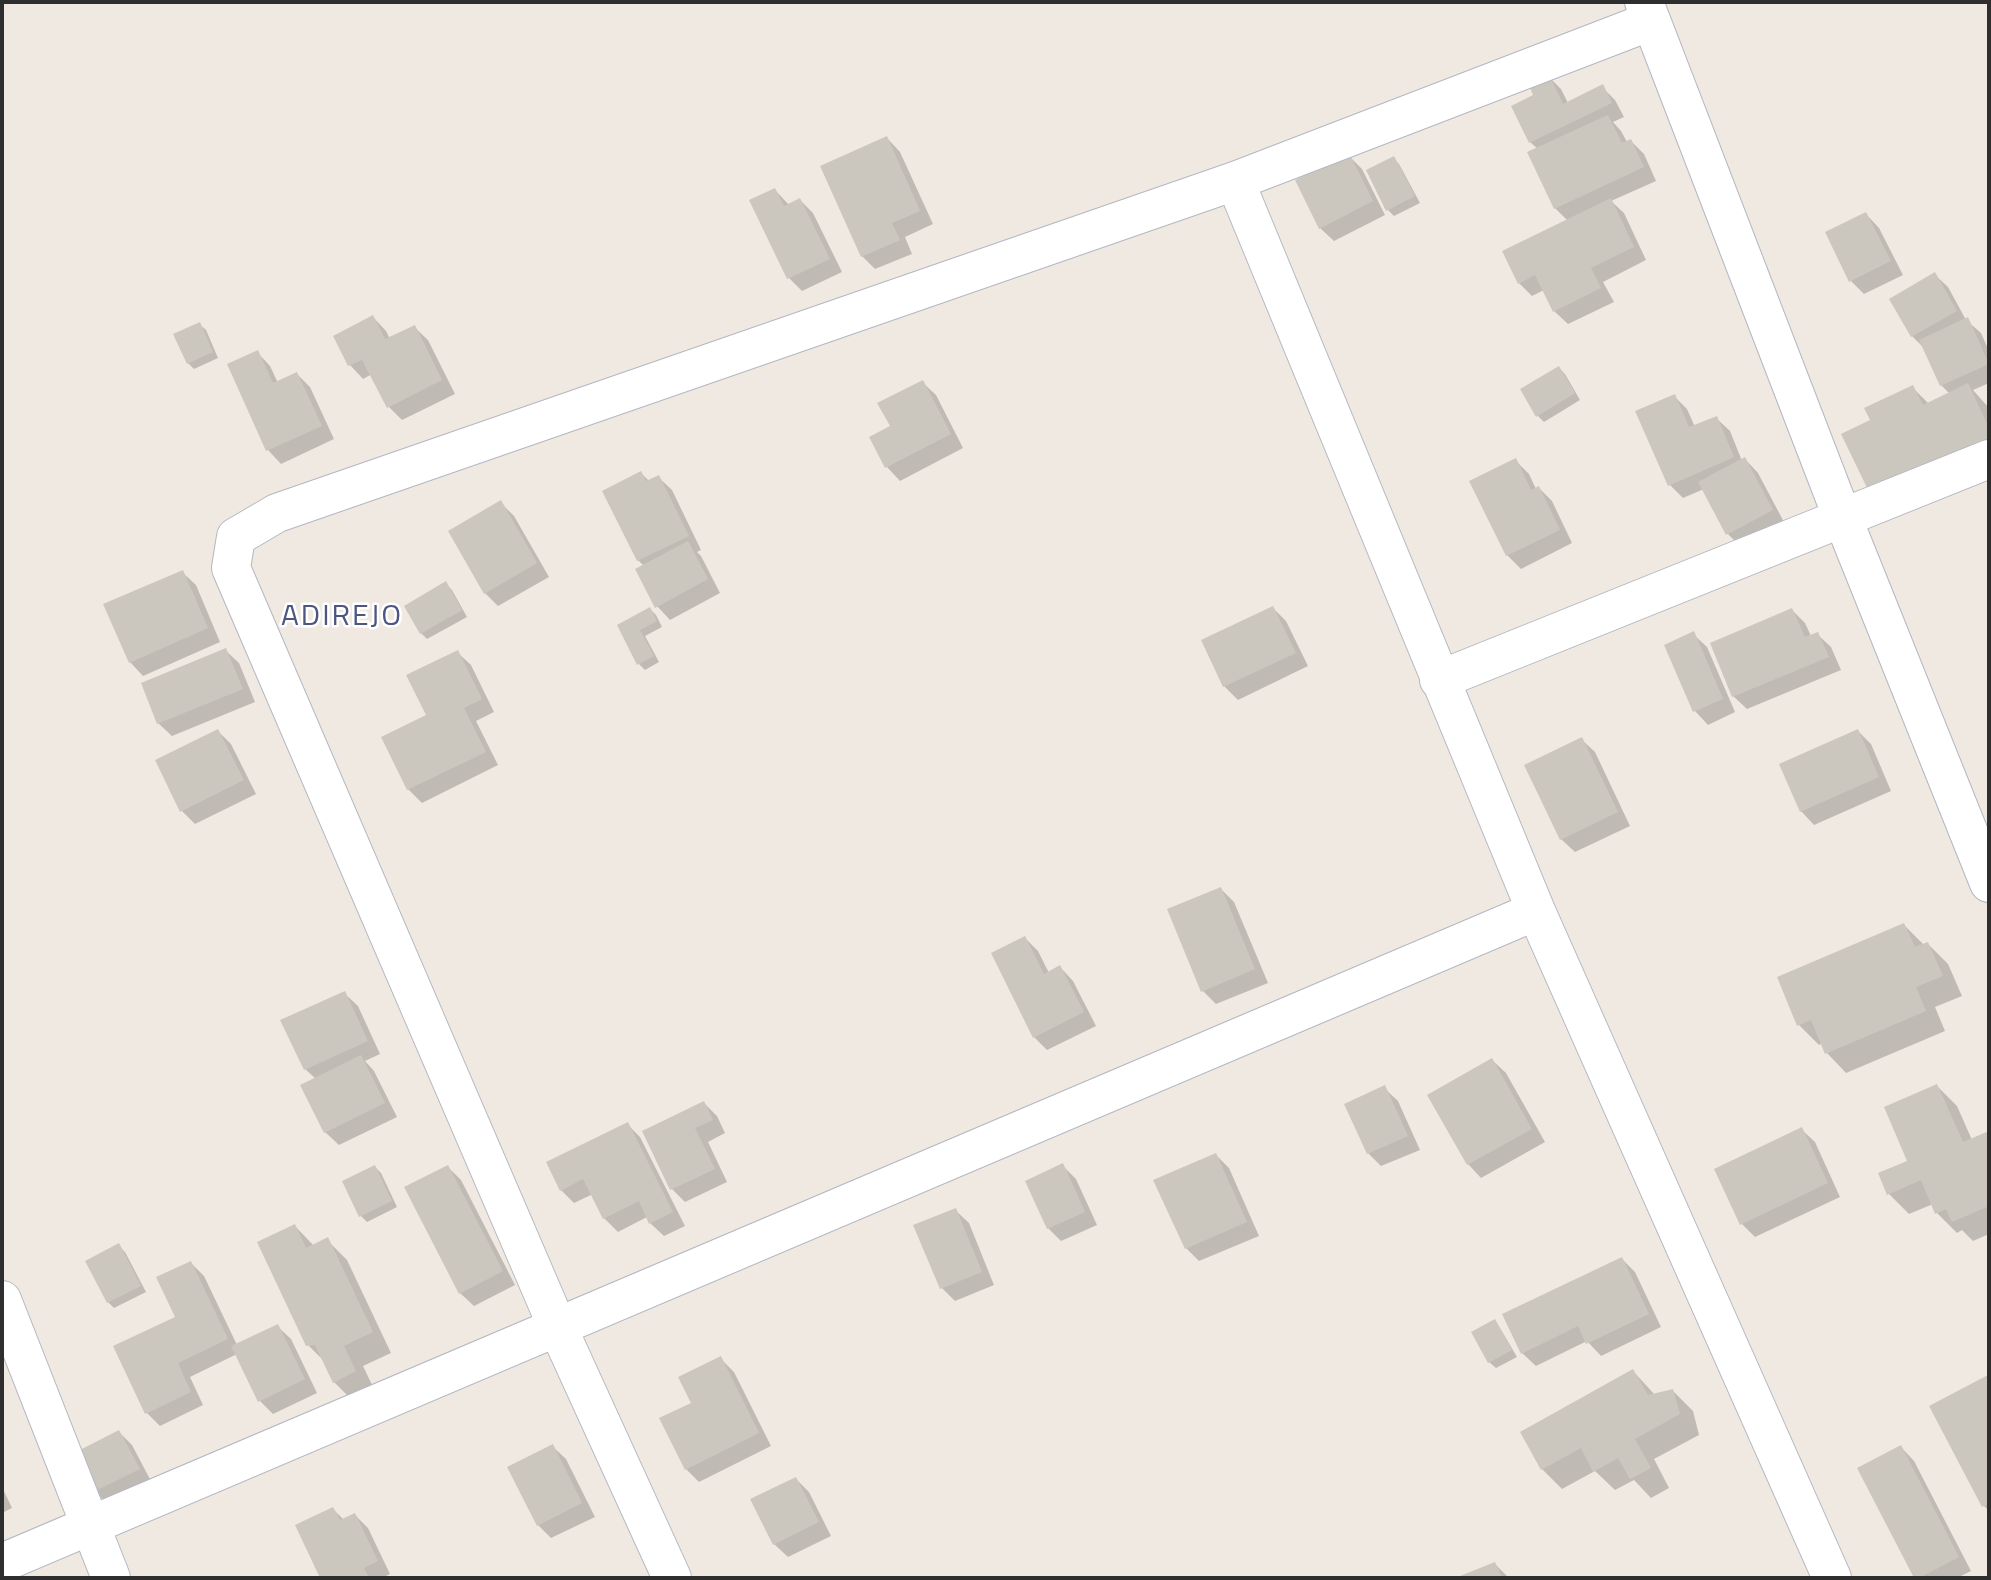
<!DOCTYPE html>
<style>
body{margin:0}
#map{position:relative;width:1991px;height:1580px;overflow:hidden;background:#efe9e1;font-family:"Titillium Web",sans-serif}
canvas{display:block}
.frame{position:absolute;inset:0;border:4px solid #2e2e2e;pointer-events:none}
</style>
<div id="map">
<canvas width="1991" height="1580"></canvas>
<div class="frame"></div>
</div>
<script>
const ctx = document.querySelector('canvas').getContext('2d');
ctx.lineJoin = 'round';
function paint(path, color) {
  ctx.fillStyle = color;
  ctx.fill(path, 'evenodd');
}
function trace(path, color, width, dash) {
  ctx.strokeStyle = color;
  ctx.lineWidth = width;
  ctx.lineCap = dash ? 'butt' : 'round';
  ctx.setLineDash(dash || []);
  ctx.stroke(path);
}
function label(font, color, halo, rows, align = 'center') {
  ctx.font = font + ' "Titillium Web",sans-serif';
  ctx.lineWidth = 5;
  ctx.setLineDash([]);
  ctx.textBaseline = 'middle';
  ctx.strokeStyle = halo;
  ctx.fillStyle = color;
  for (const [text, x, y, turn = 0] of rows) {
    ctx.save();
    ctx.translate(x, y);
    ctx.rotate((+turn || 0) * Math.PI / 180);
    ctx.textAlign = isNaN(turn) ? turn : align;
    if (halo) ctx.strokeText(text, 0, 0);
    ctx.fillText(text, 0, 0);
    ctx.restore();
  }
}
paint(new Path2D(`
 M1547 75 1561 89 1568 103 1602 87 1615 100 1624 117 1613 122 1621 131 1627 142 1631 141 1644 154 1656 181 1611 201 1624 213 1646 260 1603 282 1614 302 1568 324 1554 311 1544 290 1532 296 1519 283 1568 221 1555 208 1538 149 1530 142 1536 96Z
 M887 138 900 152 933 224 905 237 912 254 875 269 862 256Z
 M1348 155 1362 169 1385 215 1334 241 1320 228Z
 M1393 158 1399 164 1420 203 1394 216 1388 210Z
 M775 190 789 205 800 200 813 213 842 272 802 291 789 278Z
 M1866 214 1879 228 1903 275 1864 294 1851 281Z
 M1934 274 1948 287 1966 320 1981 333 1989 351V383L1973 390 1989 408V469L1872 421 1912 387 1929 404 1950 394 1941 385 1924 348 1912 336Z
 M373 317 386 331 390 339 414 327 428 340 455 394 402 420 389 407 372 374 363 379 350 365 335 337Z
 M199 324 206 330 218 358 194 369 188 363Z
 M257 352 270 366 278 383 297 374 310 387 334 439 281 464 268 450Z
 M1559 368 1565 374 1580 400 1544 422 1538 416Z
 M922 382 936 395 963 448 900 481 887 467 872 438 892 427Z
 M1674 396 1687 409 1695 427 1716 418 1730 431 1742 461 1745 459 1758 473 1785 524 1741 547 1728 534 1704 489 1683 498 1669 484Z
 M1515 460 1529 474 1536 489 1539 488 1552 501 1572 543 1521 569 1507 555Z
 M641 473 649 481 658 477 672 490 701 550 697 552 701 556 720 593 670 620 657 606 644 566 638 560 604 491Z
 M500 502 514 516 549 577 498 606 485 593Z
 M182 572 196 585 220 642 143 676 130 662Z
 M446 584 452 590 467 617 427 639 421 633Z
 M1273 608 1286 621 1308 666 1238 700 1224 686Z
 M650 609 656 615 662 627 645 636 659 662 645 670 639 664 619 625Z
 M1792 610 1805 623 1811 636 1817 634 1831 647 1841 670 1747 709 1733 696Z
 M1693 634 1707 647 1735 712 1708 725 1695 711 1666 646Z
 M225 650 239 663 255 702 172 736 158 723Z
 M457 652 471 665 494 712 476 721 498 765 422 803 408 789 428 716Z
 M218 731 231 744 256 794 195 824 182 811Z
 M1858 731 1871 744 1891 791 1814 825 1801 811Z
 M1581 739 1595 752 1630 826 1575 852 1561 839Z
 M1221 889 1234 902 1268 983 1216 1004 1203 991Z
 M1904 925 1924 945 1928 944 1948 964 1962 996 1935 1007 1945 1031 1846 1073 1827 1053 1823 1043 1819 1045 1799 1025Z
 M1025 938 1038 951 1049 973 1060 967 1073 981 1096 1026 1047 1050 1034 1037Z
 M344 993 358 1006 380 1054 365 1061 374 1071 397 1117 339 1145 325 1132 316 1079 305 1069Z
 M1492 1060 1506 1073 1545 1142 1481 1178 1468 1164Z
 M1937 1086 1957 1106 1972 1140 1989 1133V1234L1973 1241 1962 1230 1957 1233 1937 1213 1933 1204 1909 1214 1889 1194 1909 1162Z
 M1384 1088 1398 1101 1420 1150 1381 1166 1368 1153Z
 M704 1103 717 1116 725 1133 708 1142 727 1182 685 1202 672 1189Z
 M627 1124 640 1137 685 1226 664 1236 650 1223 647 1217 618 1232 604 1218 593 1194 574 1203 561 1190Z
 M1801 1129 1815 1142 1840 1197 1755 1237 1742 1224Z
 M1216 1155 1229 1168 1259 1236 1199 1261 1186 1248Z
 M1063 1166 1076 1179 1097 1225 1061 1241 1048 1228Z
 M375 1167 381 1173 397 1207 367 1222 361 1216Z
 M448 1167 461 1180 515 1285 474 1306 460 1293Z
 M955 1210 969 1223 994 1285 955 1301 942 1288Z
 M295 1226 314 1246 327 1240 347 1260 391 1353 363 1366 375 1391 354 1402 334 1382 324 1361 308 1345Z
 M119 1246 125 1252 146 1292 114 1308 108 1302Z
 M1622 1259 1635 1272 1661 1327 1601 1356 1587 1341 1536 1366 1522 1353Z
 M191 1263 204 1276 237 1345 277 1326 291 1339 317 1393 273 1414 260 1401 237 1354 190 1377 203 1405 160 1426 147 1413 177 1318Z
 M1494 1321 1500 1328 1517 1357 1496 1368 1489 1362Z
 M720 1358 734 1372 771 1446 699 1482 686 1469 693 1404Z
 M1633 1371 1655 1395 1673 1391 1693 1411 1699 1435 1654 1459 1669 1488 1651 1498 1634 1480 1615 1490 1595 1471 1562 1489 1542 1469Z
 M1988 1378 1989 1379V1511L1984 1506Z
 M119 1432 132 1445 152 1483 108 1504 94 1491Z
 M552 1446 566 1459 595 1517 551 1538 538 1525Z
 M1901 1447 1914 1461 1971 1571 1957 1578H1916L1859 1469Z
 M796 1479 809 1492 831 1536 788 1557 774 1544Z
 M2 1487 12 1508 2 1513Z
 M333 1509 344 1520 355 1515 368 1528 390 1574 382 1578H322L297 1525Z
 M1495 1564 1509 1578H1459Z`), '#0003');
paint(new Path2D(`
 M1548 73 1563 104 1603 84 1612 103 1529 143 1511 106 1533 95 1528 83Z
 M1608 115 1622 143 1631 139 1644 167 1554 209 1527 152Z
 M887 136 920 211 892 223 900 240 861 257 820 166Z
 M1349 153 1373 201 1319 229 1295 180Z
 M1394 156 1415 196 1386 211 1366 170Z
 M775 188 784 206 800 198 830 259 787 279 749 200Z
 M1611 198 1634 247 1591 268 1601 288 1553 312 1535 275 1518 284 1502 251Z
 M1866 212 1891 261 1849 282 1825 232Z
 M1935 272 1957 311 1911 337 1889 299Z
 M373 315 385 339 415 325 442 380 387 408 362 360 348 366 333 336Z
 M1968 317 1989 364 1940 386 1919 340Z
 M200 322 213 352 187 364 173 334Z
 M258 350 273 383 297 372 322 426 266 451 227 364Z
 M1559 366 1575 393 1536 417 1520 389Z
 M923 380 951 434 885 468 869 437 890 426 877 403Z
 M1968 383 1989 428V440L1871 496 1841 434 1870 420 1864 408 1913 385 1923 405Z
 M1675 394 1689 427 1717 416 1734 457 1668 486 1635 411Z
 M1745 457 1773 510 1726 535 1698 482Z
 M1516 458 1531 490 1539 486 1560 530 1506 556 1469 481Z
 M641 471 646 481 659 475 689 536 637 561 602 491Z
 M501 500 537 563 484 594 448 531Z
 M688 541 708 579 655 608 635 569Z
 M183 570 208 628 129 663 103 604Z
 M446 581 462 610 420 634 404 606Z
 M1273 606 1296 653 1223 687 1201 640Z
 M650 607 657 621 640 630 654 656 637 665 617 625Z
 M1792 608 1805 637 1818 632 1829 657 1732 697 1710 643Z
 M1694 631 1723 699 1693 712 1664 645Z
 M226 648 243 689 157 724 141 683Z
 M458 650 482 699 464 708 486 752 407 790 381 737 426 715 406 675Z
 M218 729 244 780 180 812 155 760Z
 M1858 729 1879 777 1800 812 1779 764Z
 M1582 737 1618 812 1560 840 1524 765Z
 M1221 887 1255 969 1201 992 1167 909Z
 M1904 923 1915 947 1928 942 1943 976 1916 987 1926 1011 1825 1054 1811 1020 1797 1026 1777 977Z
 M1025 936 1044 974 1060 965 1084 1012 1033 1038 991 953Z
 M345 991 368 1041 304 1070 280 1020Z
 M361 1055 385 1103 324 1133 300 1085Z
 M1492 1058 1532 1129 1467 1165 1427 1095Z
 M1937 1084 1963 1142 1989 1131V1206L1952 1222 1946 1209 1935 1214 1921 1180 1887 1195 1878 1173 1907 1161 1884 1107Z
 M1385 1085 1408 1136 1367 1154 1344 1104Z
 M704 1101 713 1120 695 1128 715 1169 670 1190 642 1131Z
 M628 1122 673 1212 649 1224 639 1201 603 1219 583 1179 560 1191 546 1162Z
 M1802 1127 1828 1183 1740 1225 1714 1169Z
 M1216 1153 1247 1222 1185 1249 1153 1180Z
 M1063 1163 1085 1212 1047 1229 1025 1181Z
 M375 1165 392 1201 359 1217 342 1181Z
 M448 1165 503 1271 459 1294 404 1187Z
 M956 1208 982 1272 940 1289 913 1225Z
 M295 1224 306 1248 328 1237 373 1332 344 1346 356 1371 333 1383 315 1345 306 1346 257 1242Z
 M119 1243 141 1286 107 1303 85 1261Z
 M1622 1257 1649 1314 1586 1344 1578 1326 1521 1354 1502 1314Z
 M191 1261 228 1339 178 1363 191 1392 145 1414 113 1346 175 1317 156 1277Z
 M1495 1319 1512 1350 1488 1363 1471 1332Z
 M278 1324 305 1379 258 1402 231 1346Z
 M721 1356 759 1433 685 1470 659 1418 691 1403 678 1377Z
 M1633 1369 1648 1395 1673 1389 1680 1414 1635 1439 1651 1468 1630 1479 1618 1458 1593 1472 1581 1448 1541 1470 1520 1432Z
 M1988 1375 1989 1503 1982 1507 1929 1406Z
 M119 1430 140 1469 93 1492 74 1453Z
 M553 1444 582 1503 537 1526 507 1467Z
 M1901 1445 1959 1557 1919 1578H1914L1857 1468Z
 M796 1477 819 1522 773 1545 750 1499Z
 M333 1507 340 1520 355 1513 378 1561 364 1568 369 1578H320L295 1525Z
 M1495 1562 1502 1578H1455Z`), '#cbc7bf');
const minor = new Path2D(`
 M1644 2 1843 519 1989 883
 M1235 181 1536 911 1832 1578
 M1439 680 1989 459
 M2 1300 111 1578
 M2 1563 1536 911
 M672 1578 557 1326 231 568 236 537 277 513 1235 181 1651 21`);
trace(minor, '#b4b7c1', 40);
trace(minor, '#fff', 38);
ctx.letterSpacing = '2px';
label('30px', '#4d5680', '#fff', [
 ["ADIREJO",342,618]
]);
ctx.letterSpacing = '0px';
</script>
